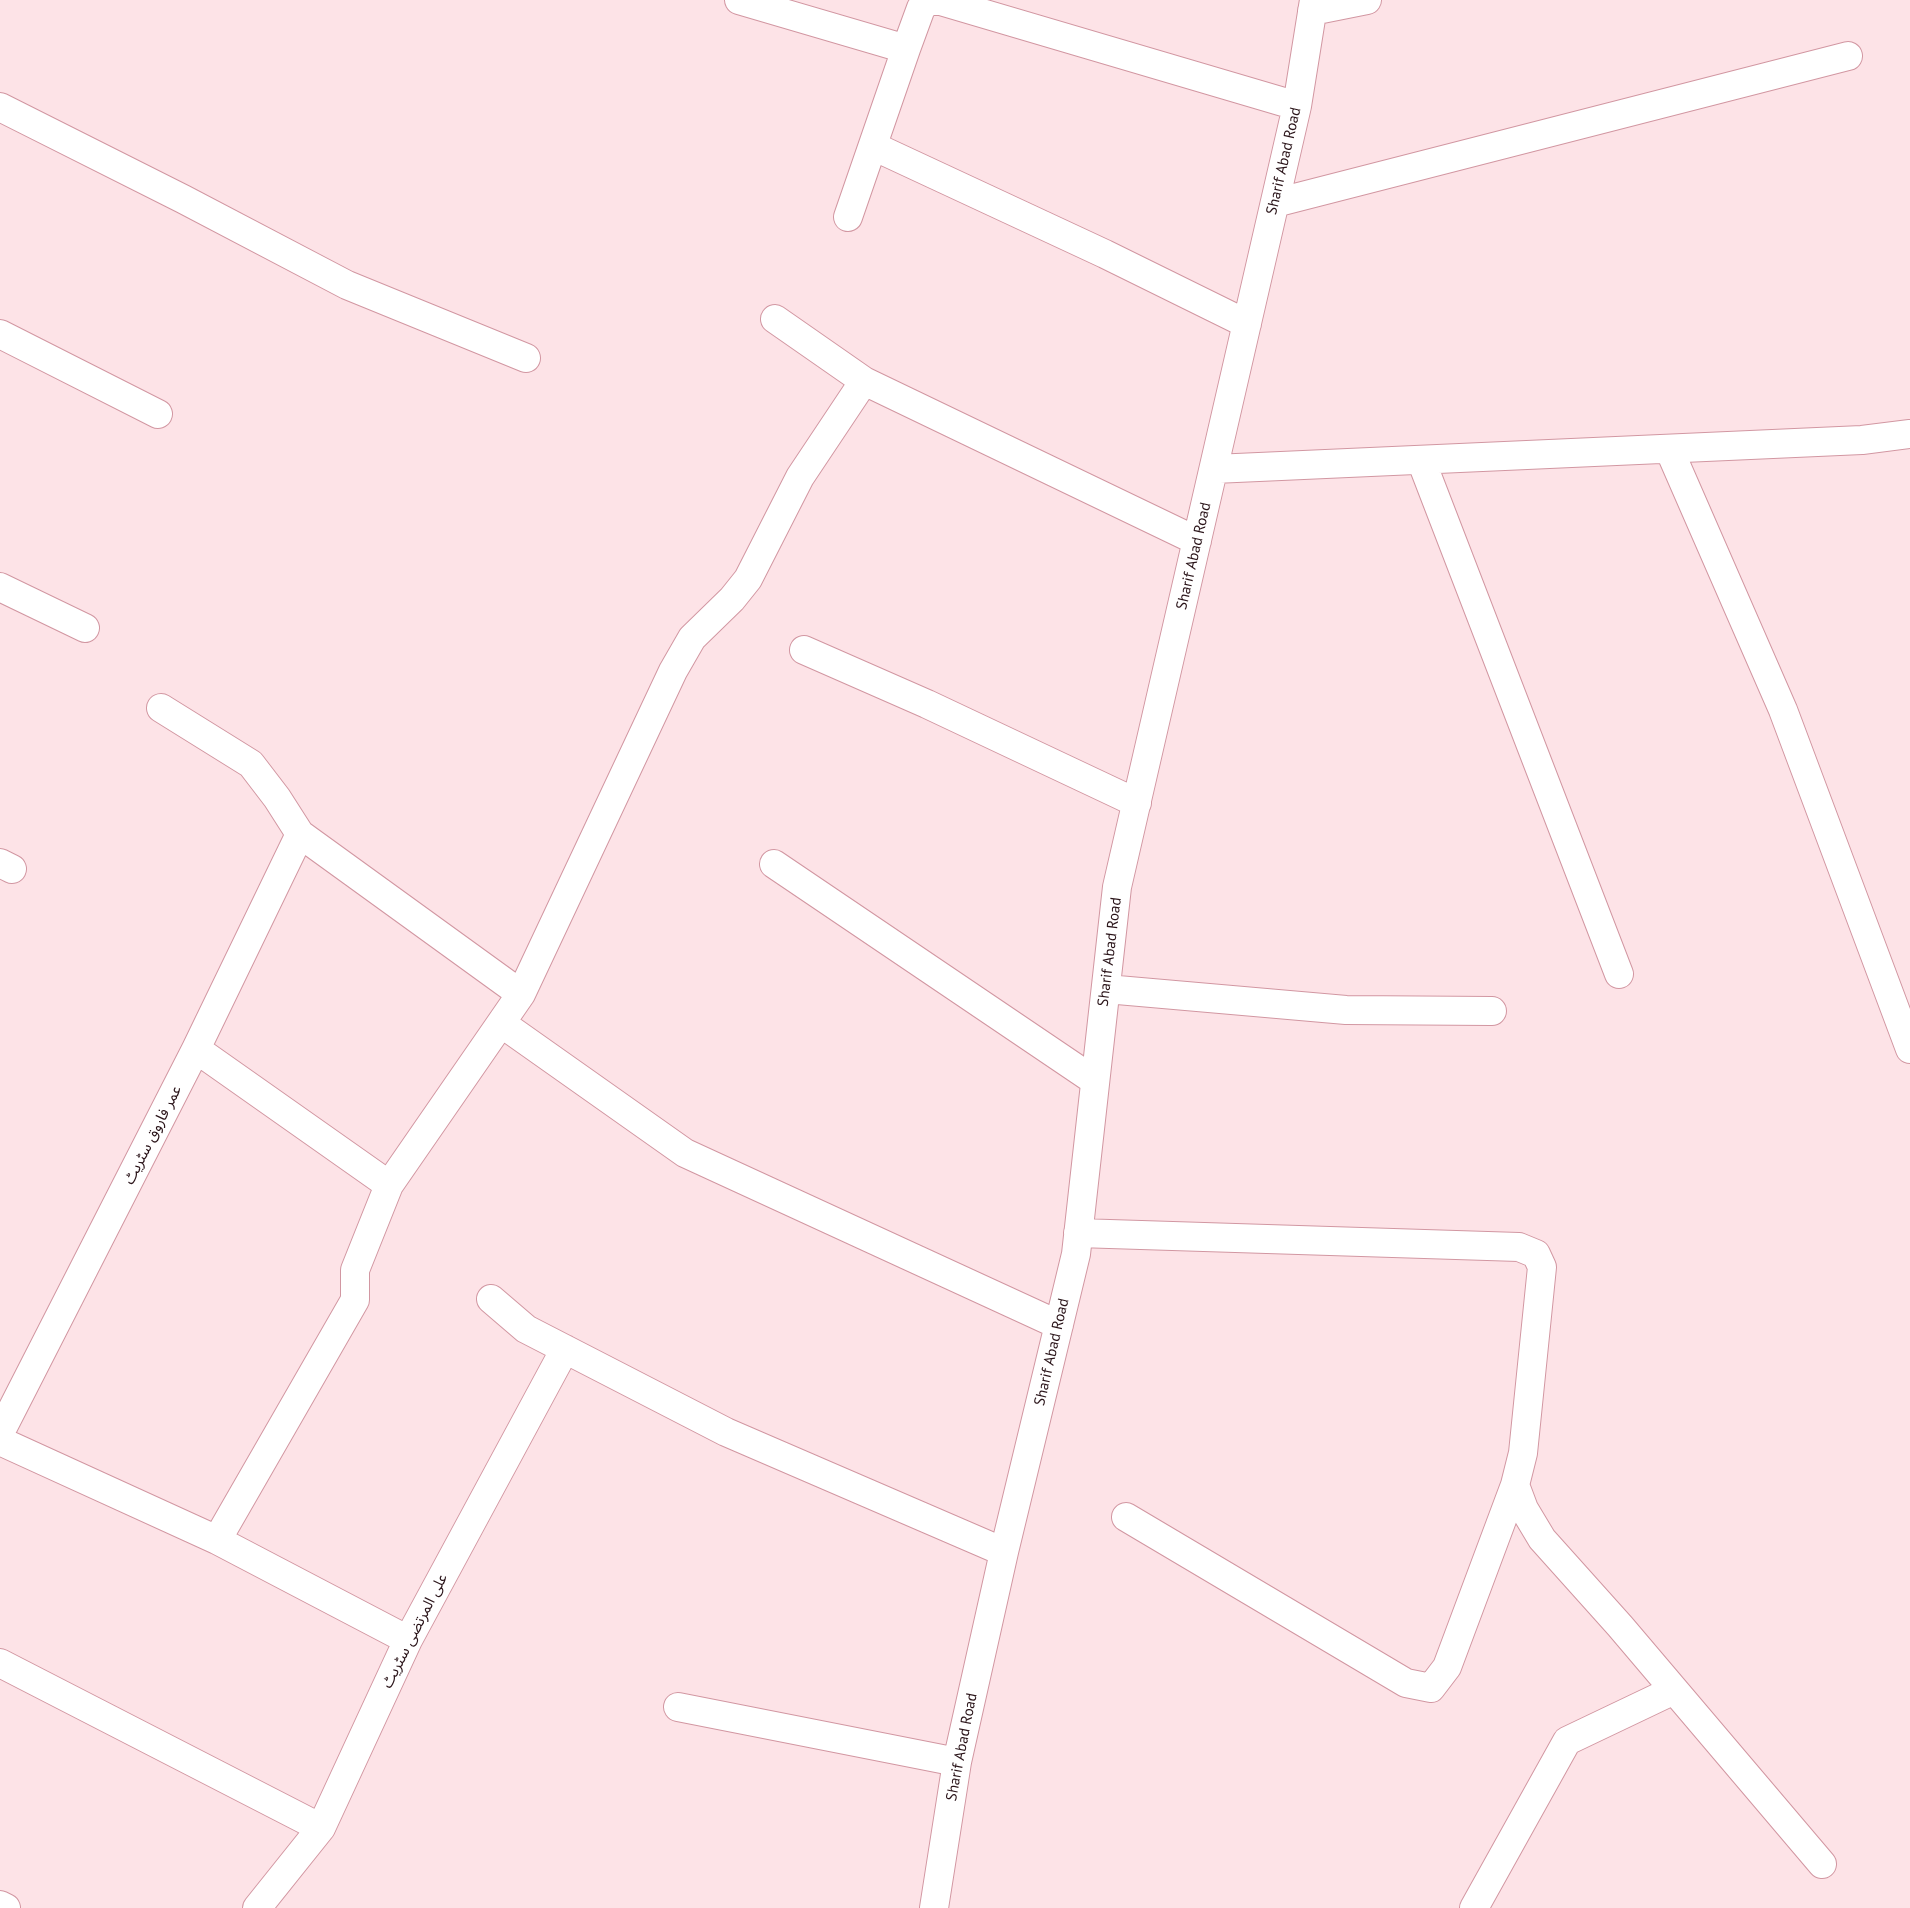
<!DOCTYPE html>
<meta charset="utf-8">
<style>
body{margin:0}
canvas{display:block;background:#fde3e7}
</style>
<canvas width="1910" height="1908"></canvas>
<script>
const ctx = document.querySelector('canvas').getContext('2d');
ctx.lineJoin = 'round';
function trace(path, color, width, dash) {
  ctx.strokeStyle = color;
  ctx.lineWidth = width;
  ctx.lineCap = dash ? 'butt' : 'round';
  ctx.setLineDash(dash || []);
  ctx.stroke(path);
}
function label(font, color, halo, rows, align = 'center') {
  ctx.font = font + ' "PT Sans","Noto Sans Arabic",sans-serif';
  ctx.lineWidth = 4;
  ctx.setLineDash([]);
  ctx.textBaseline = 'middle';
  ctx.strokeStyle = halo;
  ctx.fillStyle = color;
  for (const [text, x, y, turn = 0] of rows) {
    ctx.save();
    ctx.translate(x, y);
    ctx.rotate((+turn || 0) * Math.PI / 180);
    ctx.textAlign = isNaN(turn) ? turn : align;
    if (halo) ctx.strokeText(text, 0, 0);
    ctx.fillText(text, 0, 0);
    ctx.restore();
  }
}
const minor = new Path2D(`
 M739 0 906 49
 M1312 11 1367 0
 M0 107 183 199 347 285 526 358
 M873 146 1105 254 1247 324
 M1275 203 1848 56
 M848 217 906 49 921 8 928 1H941L1297 106
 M775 319 864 381 1197 541
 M0 334 158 414
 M1669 449 1783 710 1910 1049
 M1421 460 1619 974
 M1214 469 1862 440 1910 434
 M0 587 85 628
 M804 650 927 704 1137 803
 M161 708 251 764 277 798 300 834 521 994
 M0 863 12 869
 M774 864 1095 1081
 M1106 989 1346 1010 1492 1011
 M501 1023 685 1153 1059 1325
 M196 1049 389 1185
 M1078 1233 1519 1247 1536 1254 1542 1267 1523 1453 1515 1485 1524 1509 1542 1539 1620 1626 1822 1864
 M491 1299 526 1329 726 1432 1004 1552
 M0 1433 196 1049 300 834
 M0 1441 217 1540 408 1640
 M1126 1517 1406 1683 1431 1688 1447 1667 1515 1485
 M217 1540 355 1300V1270L389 1185 521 994 673 671 692 638 732 599 748 579 800 477 864 381
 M0 1663 321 1828
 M678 1707 957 1762
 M0 1905 6 1908
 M257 1908 321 1828 408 1640 565 1349
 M934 1908 957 1762 1004 1552 1076 1254 1117 887 1297 106 1314 0
 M1474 1908 1567 1741 1674 1690`);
trace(minor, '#d297a2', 30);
trace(minor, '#fff', 28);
label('15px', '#291318', '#fff', [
 ["Sharif Abad Road",1284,161,-77],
 ["Sharif Abad Road",1194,556,-77],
 ["Sharif Abad Road",1110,952,-83],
 ["عمر فاروق سٹریٹ",153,1135,-63],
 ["Sharif Abad Road",1052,1352,-77],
 ["علی المرتضی سٹریٹ",415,1631,-63],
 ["Sharif Abad Road",962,1747,-79]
]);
</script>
